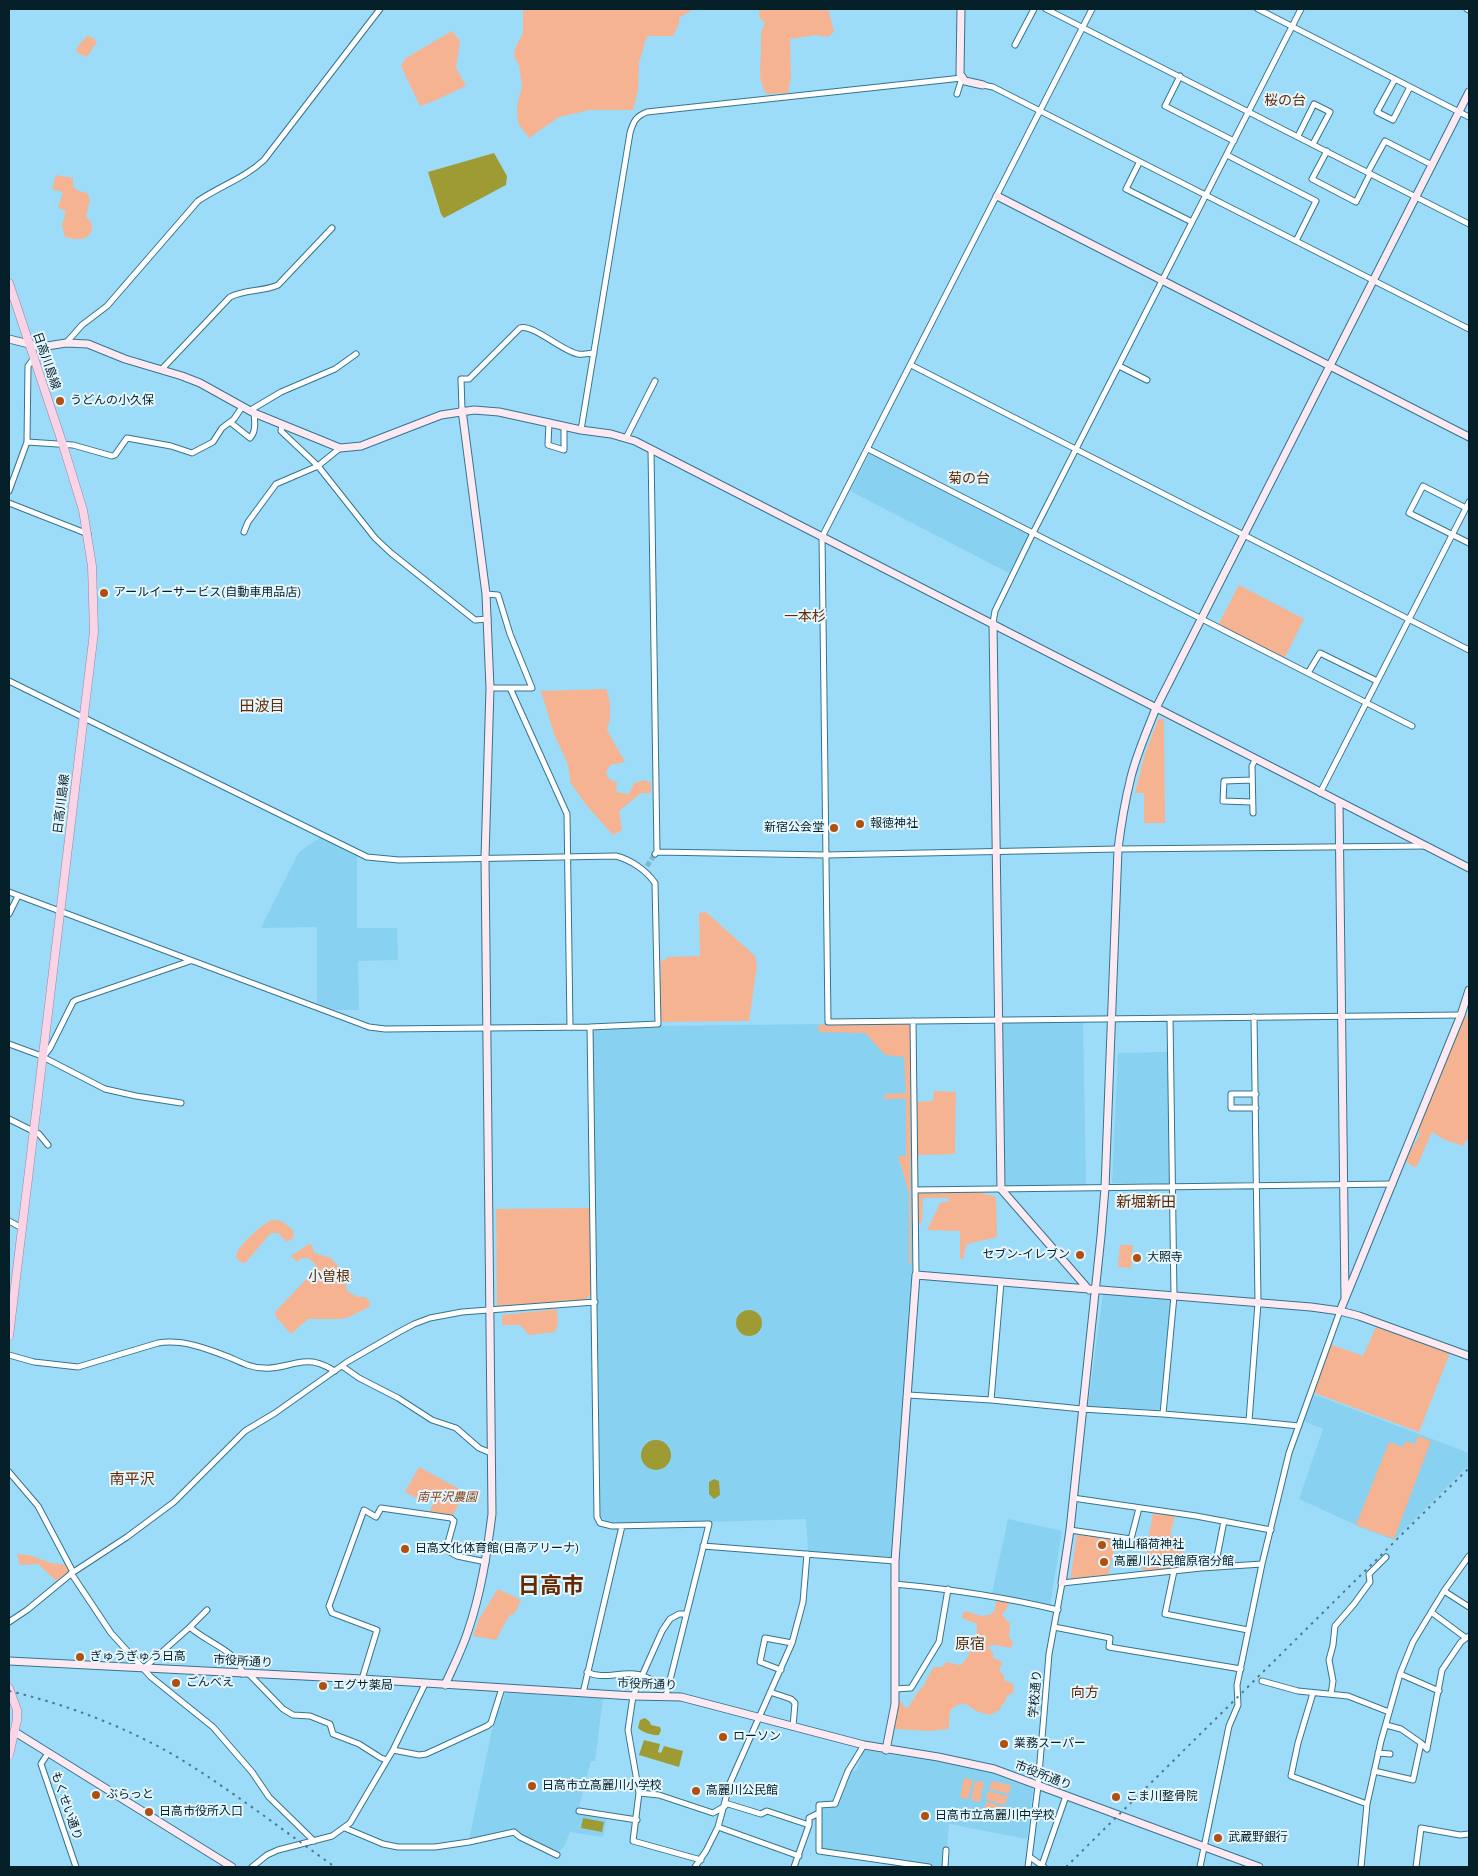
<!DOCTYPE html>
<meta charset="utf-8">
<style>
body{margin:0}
#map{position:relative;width:1478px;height:1876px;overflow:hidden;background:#9ddcf8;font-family:"Source Serif 4",serif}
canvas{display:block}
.frame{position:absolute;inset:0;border:10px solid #051f29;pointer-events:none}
</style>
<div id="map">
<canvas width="1478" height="1876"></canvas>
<div class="frame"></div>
</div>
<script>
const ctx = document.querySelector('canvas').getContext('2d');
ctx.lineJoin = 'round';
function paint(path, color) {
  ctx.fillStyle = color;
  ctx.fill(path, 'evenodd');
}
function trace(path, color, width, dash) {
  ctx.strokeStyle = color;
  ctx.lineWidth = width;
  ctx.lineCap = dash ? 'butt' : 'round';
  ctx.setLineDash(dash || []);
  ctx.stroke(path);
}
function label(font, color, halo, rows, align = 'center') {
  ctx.font = font + ' "Source Serif 4","Noto Sans JP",serif';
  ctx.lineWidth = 4;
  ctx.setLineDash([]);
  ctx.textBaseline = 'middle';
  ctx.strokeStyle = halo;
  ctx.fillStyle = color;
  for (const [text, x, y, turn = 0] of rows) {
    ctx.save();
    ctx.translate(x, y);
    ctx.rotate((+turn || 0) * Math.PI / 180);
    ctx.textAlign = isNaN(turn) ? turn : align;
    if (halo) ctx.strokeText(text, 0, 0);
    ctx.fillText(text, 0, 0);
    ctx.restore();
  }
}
paint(new Path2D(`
 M870 453 1029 534 1009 573 850 491Z
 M321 837 357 854V928H397L398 960 358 961 359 1010H334L317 1004V927L261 928 299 852Z
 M1081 1021 1083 1022 1086 1185 1006 1186 1004 1184 1002 1023 1004 1022Z
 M909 1023 912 1026V1278L905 1392 892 1557 808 1551 806 1519 708 1522 678 1521 614 1524 607 1522 600 1516 593 1030 657 1026Z
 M1168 1052 1170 1184 1112 1183 1118 1053Z
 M1103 1293 1171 1300 1161 1410 1088 1406Z
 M1313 1394 1469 1453V1465L1394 1540 1358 1526 1299 1499 1323 1429 1303 1421Z
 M1008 1519 1062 1531 1050 1606 992 1593Z
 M505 1693 603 1698 595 1761H591L578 1810 607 1817 603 1837 570 1832 565 1845 558 1853 521 1836 515 1830 469 1840 492 1730 500 1704 502 1703Z
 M863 1750 966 1766 989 1772 1031 1788 1033 1790 1027 1839 949 1824 947 1848 943 1867 823 1851 821 1849 820 1808 822 1806H836L850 1772 857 1770Z`), '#89d1f0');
paint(new Path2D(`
 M523 9H694L679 18V24L673 36H647L639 63 638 90 633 110H590L559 117 529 138 518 123 517 106 522 86 519 65 514 56 515 49 523 33Z
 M759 9H828L834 31 828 37 816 35 790 39 791 77 788 93 766 94C757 75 761 69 761 50 761 38 760 34 765 22L760 19Z
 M452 31 460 41 456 68 466 86 434 101 420 106 401 66 406 58Z
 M87 36 93 38 97 42 87 57 79 54 76 50 78 46Z
 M56 175 73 178V186L76 190 87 193 90 199 86 217C95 223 94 236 82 239 77 240 70 238 65 237L62 225 66 211 58 208 63 192 52 189Z
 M1239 585 1304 619 1284 659 1218 625Z
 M606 689C611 699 612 719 607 730L625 762 610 765 606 773 610 780 617 782 616 792 629 794 634 783 645 780 651 783V793H641L619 811 622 830 613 835 587 806 570 782V776L567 762 554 734 541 691Z
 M1158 719H1164L1165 823H1144V793H1135L1144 757Z
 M706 912 755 956 757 966 749 1021 659 1022 661 960H665L668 957 700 956 699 913Z
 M1466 1015 1469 1016V1140L1465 1141 1464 1146 1445 1140 1432 1132 1417 1166 1413 1167 1406 1161 1412 1148 1419 1136 1420 1123Z
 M908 1024 910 1026 911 1264H909V1193L898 1156H906V1099H884L885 1094 906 1093 904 1057 885 1055 865 1033 819 1032 818 1025Z
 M934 1091 956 1092 955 1154 918 1155 917 1102 933 1101Z
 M918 1192H978L996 1197 997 1237 967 1244 964 1253V1259L960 1258V1231L927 1230 941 1202H948L949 1198H923L922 1223H918Z
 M590 1208 592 1292 586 1300 497 1306 496 1209Z
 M272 1220C282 1219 288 1225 294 1232L293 1238 287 1242 278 1233H271L245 1263 240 1262 236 1257C236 1247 262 1224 272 1220Z
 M309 1244 312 1245 314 1253 331 1258 344 1273 352 1274V1280L345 1284 348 1292 358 1297H365L370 1302 369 1307 349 1317 340 1319H308L291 1334 276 1317 275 1312 317 1268 314 1263 308 1258H301L297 1262 291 1256Z
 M1120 1245H1133L1131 1268 1118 1267Z
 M557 1309 558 1324 555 1332 529 1335 520 1325H502V1315Z
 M1376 1327 1450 1353 1419 1432 1312 1392 1330 1344 1363 1356Z
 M1418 1436 1431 1441 1394 1539 1356 1525 1389 1442 1403 1447 1406 1441 1415 1444Z
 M419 1467 465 1492 453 1515 429 1512 435 1501 424 1495 420 1500 405 1492Z
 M1153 1513 1175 1516 1170 1535 1184 1538 1182 1569 1142 1574Z
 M1078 1533 1117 1539 1108 1576 1070 1581 1077 1534Z
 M17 1554 29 1555 51 1563 66 1565 70 1571 56 1581 38 1564 20 1565Z
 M498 1589 521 1600 515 1613 509 1616 496 1640 473 1636 479 1619Z
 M998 1600H1005L1009 1605 1002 1615 1010 1624 1009 1637 1013 1642 1011 1648 994 1645 988 1647 993 1653V1658L1001 1661 1002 1664 999 1670 1004 1676V1680L1013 1684 1014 1690 1012 1694 1007 1695 1006 1701 1001 1706V1709L990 1715 976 1711 966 1704C948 1704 949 1714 949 1729L930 1731 895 1729 893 1726 897 1703 903 1702V1706L908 1708 917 1693 925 1684 926 1680 934 1667H942L946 1662 960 1665C970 1659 978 1636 977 1624L962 1618 963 1613 965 1611 981 1616 992 1614 995 1609 996 1602Z
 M964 1778 973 1780 968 1799 960 1797Z
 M975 1781 984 1782 980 1802 971 1800Z
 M992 1781 1011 1785 1009 1794 989 1789Z
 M988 1791 1008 1796 1005 1805 986 1800Z
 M986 1802 1005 1807 1003 1816 984 1811Z`), '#f6b391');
paint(new Path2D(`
 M494 153 507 176 506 185 444 218 441 214 428 172Z
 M736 1323a13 13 0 1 1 26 0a13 13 0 1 1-26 0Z
 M641 1455a15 15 0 1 1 30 0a15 15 0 1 1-30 0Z
 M714 1479 719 1481 720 1495 714 1499 709 1494V1482Z
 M645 1718 650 1722 651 1725 660 1727 661 1730 659 1735C653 1736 642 1732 638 1728L640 1720Z
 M644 1740 660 1744 658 1752 661 1753 664 1746 683 1751 679 1767 639 1755Z
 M583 1818 604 1822 602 1832 581 1828Z`), '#9e9b35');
trace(new Path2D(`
 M647 866 655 854`), '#7fb6cf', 5, [5, 2.5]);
const street = new Path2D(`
 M1046 9 1469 224
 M1092 9 822 537 828 1022 1461 1015
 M1258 9 1469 117
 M1467 9 1469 10
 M1015 45 1034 9
 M1180 76 1165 106 1234 141
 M1395 79 1377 112 1393 120 1410 87
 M983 85 993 87 1469 329
 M957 94 962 78
 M1298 136 1314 104 1330 112 1313 144
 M1327 151 1312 179 1356 202 1370 174
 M1227 155 1316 201 1296 241
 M1139 163 1126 189 1192 222
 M1368 172 1385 141 1432 165
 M66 343 82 325 107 306 198 201C220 186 245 178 264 160L380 9
 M911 365 1469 650
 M1119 366 1147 380
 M161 370 230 297C245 289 262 292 278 285L332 228
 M462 410 461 379H469L520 328C533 324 562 351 578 354 583 355 589 353 594 353
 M249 411 281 392 335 369 356 354
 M230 422 250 438C256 432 255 422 254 413
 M549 422 548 445 564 450V426
 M282 425 281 431 318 466 375 538 391 553 475 620 488 619
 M581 430 630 133C633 122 636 116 647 112L962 78
 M626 438 655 381
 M27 442 73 445 112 456 115 455 127 438 171 446 192 453 213 442 222 428 234 419 242 407
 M651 449 657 852 655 854
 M868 449 1412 726
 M9 491 27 442 28 366 34 358
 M9 503 88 534
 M1466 508 1423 486 1409 513 1469 543
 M244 532 248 522 276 484 318 466 340 448
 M486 594 498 595 510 634 532 688H510
 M993 623 995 611 1033 533 1301 9
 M1308 673 1320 653 1377 681
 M9 681 367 857 399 860 616 856C631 860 646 870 655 883L658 1024 590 1027
 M490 688H510L567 814 570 1027
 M1252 780 1224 781 1223 801 1252 802
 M1320 793 1469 502
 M1253 813 1252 766 1255 760
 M657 852 826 855 1118 849 1426 846
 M9 892 369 1027 385 1029 590 1027 597 1517 600 1523 612 1526 709 1524 666 1696
 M9 914 18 896
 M913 1021 916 1275
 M9 1044 39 1055 105 1089 136 1096 181 1103
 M43 1057 50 1048 73 1002 76 1000 190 961
 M1256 1094H1231V1108H1256
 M9 1119 39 1134 48 1145
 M915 1190 1393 1184
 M9 1221 22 1228
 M1001 1282 991 1400 1082 1409 1163 1414 1174 1296 1170 1018
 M9 1355 34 1362 78 1367 158 1343C183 1339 208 1349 231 1358 242 1363 252 1368 264 1368 281 1370 300 1358 317 1363 323 1364 329 1368 335 1371
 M342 1366 359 1378 398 1398 432 1420 456 1428 479 1448 491 1453
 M908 1395 991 1400
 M1163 1414 1249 1421 1258 1303 1254 1017
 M1249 1421 1299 1426
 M9 1472 38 1506 73 1572
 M1073 1498 1196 1516 1271 1530
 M1070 1530 1131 1539 1139 1508
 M703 1546 895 1561
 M1215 1567 1224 1521
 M1174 1571 1165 1614 1248 1630
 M71 1573 111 1633 151 1677 213 1727 252 1772 269 1797 314 1841
 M894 1584C950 1589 1004 1597 1058 1610
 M1444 1591 1469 1607
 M1431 1612 1466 1638
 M686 1614H679L670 1619 662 1631 633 1696 628 1730 639 1793 633 1841 701 1860
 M9 1622 27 1610 72 1573 127 1537 174 1502 245 1431 275 1413 347 1362 399 1332 414 1324 430 1318 462 1312 595 1302
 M190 1627C205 1642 241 1652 242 1674
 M1054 1627 1110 1638 1109 1647 1241 1669
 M144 1668 190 1627 207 1610
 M781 1670 760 1662 765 1638 792 1643
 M587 1672C602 1680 618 1672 635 1674 646 1675 657 1683 668 1688
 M249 1674 283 1709 293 1715 310 1716 330 1724 333 1734 359 1744 381 1758 387 1760
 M1400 1674 1439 1691
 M362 1679 377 1630 332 1613 329 1606 364 1510 376 1517 381 1508 451 1518 454 1521 446 1550 457 1556 486 1562
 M1262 1681 1298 1691 1348 1696 1389 1712
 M895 1689 911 1688 939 1642 948 1589
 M770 1692 791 1699 795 1703 793 1727
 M583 1693 622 1526
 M1313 1693 1298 1743 1291 1776 1367 1804
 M1331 1694 1333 1681 1329 1660 1333 1645 1335 1626 1354 1604 1370 1582 1369 1574 1386 1557
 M1386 1725 1401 1729 1421 1743
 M864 1745 848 1771 835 1804 819 1805V1851L929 1867
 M393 1750 419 1755 426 1754 487 1726 491 1723 502 1688
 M48 1753 41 1764 76 1867
 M1378 1753 1390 1754
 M1374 1771 1413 1780 1421 1743 1427 1749 1442 1670 1461 1642 1469 1636
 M639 1793 659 1795 713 1813 725 1806
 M725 1803 761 1814 767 1811 809 1825
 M579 1811 637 1820
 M718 1827 799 1856
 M345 1828 383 1844 398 1847H435L469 1842 514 1832 520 1837 557 1855
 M1030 1857 1044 1867
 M1042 1865 1066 1796
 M252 1867 267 1855 278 1850 332 1836 350 1823 393 1750 425 1684
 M695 1867 706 1851 718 1827 730 1783 792 1643 803 1602 807 1554
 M794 1867 809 1825V1818L819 1813
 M945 1867 946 1850
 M1028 1867 1038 1786 1049 1654 1062 1583 1201 1568 1262 1564
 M1200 1867 1229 1726 1238 1705 1237 1685 1262 1564 1289 1453 1340 1311
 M1361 1867 1367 1804 1381 1741 1400 1674 1413 1642 1444 1591 1469 1556
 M1416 1867 1421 1828 1460 1835 1469 1834`);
const secondary = new Path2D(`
 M961 9 960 74 965 81 983 85
 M997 196 1469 437
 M9 339 41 347 66 343 88 344 125 359 182 376 200 383 254 413 340 448 361 446 441 415 474 410 499 412 581 430 611 434 635 441 1469 868
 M993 623 1001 1189 1089 1290
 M1339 803 1345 1298
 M1340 1311 1461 1015 1469 990
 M1062 1583 1070 1530 1101 1236 1105 1188 1118 849C1121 825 1125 801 1131 777 1137 753 1147 731 1156 708L1469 92
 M9 1661 362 1679 633 1696 681 1697 864 1745 938 1757 994 1769 1259 1867
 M445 1685C453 1667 462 1650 468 1631 481 1593 487 1554 492 1514L485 858 490 688 486 594 462 410
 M15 1732 232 1867
 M886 1750 895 1704V1561L916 1275 1311 1307 1340 1311 1359 1316 1469 1356`);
const primary = new Path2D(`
 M9 283 63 445 83 510 92 566 94 632 9 1336
 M9 1688 17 1710V1720L9 1755`);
trace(street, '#36748d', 7);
trace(secondary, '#36748d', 9);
trace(primary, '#a08299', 9);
trace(street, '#fff', 5);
trace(secondary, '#fce9f2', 7);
trace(primary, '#f8d4e6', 8);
trace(new Path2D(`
 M9 1691C69 1705 129 1728 182 1760 235 1793 284 1831 335 1867
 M1066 1867 1469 1468`), '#4c788a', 2, [2.5, 5]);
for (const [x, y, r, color] of [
 [60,401,5,"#b04f0e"],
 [104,593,5,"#b04f0e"],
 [860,824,5,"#b04f0e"],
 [834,828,5,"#b04f0e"],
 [1080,1255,5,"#b04f0e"],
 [1137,1258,5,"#b04f0e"],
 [1102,1545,5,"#b04f0e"],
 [405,1549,5,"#b04f0e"],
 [1104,1562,5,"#b04f0e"],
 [80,1657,5,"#b04f0e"],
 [176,1683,5,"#b04f0e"],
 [323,1686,5,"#b04f0e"],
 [723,1737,5,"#b04f0e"],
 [1004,1744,5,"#b04f0e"],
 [532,1786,5,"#b04f0e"],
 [696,1791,5,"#b04f0e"],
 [96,1795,5,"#b04f0e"],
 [1116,1797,5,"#b04f0e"],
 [149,1812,5,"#b04f0e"],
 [925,1816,5,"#b04f0e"],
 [1218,1838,5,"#b04f0e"]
]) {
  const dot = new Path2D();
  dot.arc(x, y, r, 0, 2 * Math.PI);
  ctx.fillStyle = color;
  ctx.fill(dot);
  trace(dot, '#e4f6fe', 2);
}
label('12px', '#051f29', '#e4f6fe', [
 ["日高川島線",46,361,71],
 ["日高川島線",62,804,-83],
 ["市役所通り",243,1662,3],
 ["市役所通り",647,1685,2],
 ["学校通り",1036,1694,-85],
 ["市役所通り",1043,1776,21],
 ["もくせい通り",66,1806,71]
]);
label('12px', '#051f29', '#e4f6fe', [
 ["うどんの小久保",70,401],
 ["アールイーサービス(自動車用品店)",114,593],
 ["報徳神社",870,824],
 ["新宿公会堂",824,828,"right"],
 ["セブン-イレブン",1070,1255,"right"],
 ["大照寺",1147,1258],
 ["袖山稲荷神社",1112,1545],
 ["日高文化体育館(日高アリーナ)",415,1549],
 ["高麗川公民館原宿分館",1114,1562],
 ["ぎゅうぎゅう日高",90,1657],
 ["ごんべえ",186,1683],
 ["エグサ薬局",333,1686],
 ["ローソン",733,1737],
 ["業務スーパー",1014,1744],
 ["日高市立高麗川小学校",542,1786],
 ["高麗川公民館",706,1791],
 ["ぶらっと",106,1795],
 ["こま川整骨院",1126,1797],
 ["日高市役所入口",159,1812],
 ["日高市立高麗川中学校",935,1816],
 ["武蔵野銀行",1228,1838]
], 'left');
label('italic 12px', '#874018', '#e4f6fe', [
 ["南平沢農園",447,1498]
]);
label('14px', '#662900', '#e4f6fe', [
 ["桜の台",1285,101],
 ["菊の台",969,479],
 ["一本杉",805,617],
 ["小曽根",329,1277],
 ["向方",1085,1693]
]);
label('15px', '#662900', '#e4f6fe', [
 ["田波目",262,707],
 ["新堀新田",1146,1203],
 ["南平沢",132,1480],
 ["原宿",970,1645]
]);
label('bold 22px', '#662900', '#e4f6fe', [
 ["日高市",551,1587]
]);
</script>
